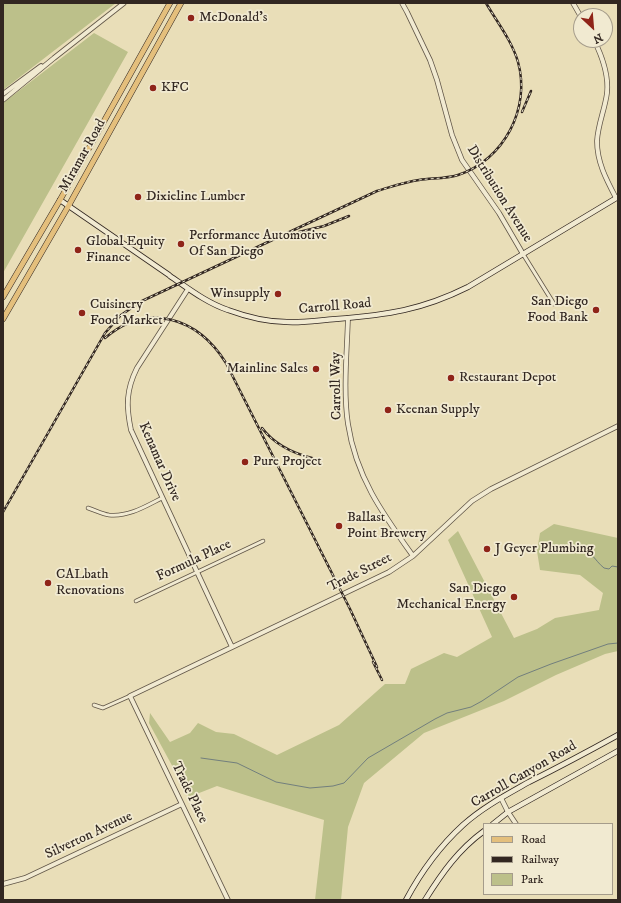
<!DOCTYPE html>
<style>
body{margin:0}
#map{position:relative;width:621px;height:903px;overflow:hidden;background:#e9deb8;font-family:"IM FELL DW Pica",serif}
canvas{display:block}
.frame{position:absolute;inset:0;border:4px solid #322721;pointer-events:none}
.legend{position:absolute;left:483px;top:823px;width:130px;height:72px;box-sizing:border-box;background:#f1ead1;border:1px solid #a59c8b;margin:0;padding:5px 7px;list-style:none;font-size:12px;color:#322721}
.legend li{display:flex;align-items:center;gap:8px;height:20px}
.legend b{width:20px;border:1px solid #a59c8b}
.north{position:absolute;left:573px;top:8px;width:40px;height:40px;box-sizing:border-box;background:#f1ead1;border:1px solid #a59c8b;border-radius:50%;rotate:154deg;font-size:11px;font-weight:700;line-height:16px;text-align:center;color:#322721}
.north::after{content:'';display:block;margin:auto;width:14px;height:18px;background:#8f2418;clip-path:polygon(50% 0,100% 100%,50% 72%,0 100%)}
</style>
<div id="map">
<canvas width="621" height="903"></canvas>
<div class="frame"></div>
<ul class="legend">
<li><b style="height:5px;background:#e4bf7c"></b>Road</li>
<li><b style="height:5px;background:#322721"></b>Railway</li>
<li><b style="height:11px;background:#bcc08a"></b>Park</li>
</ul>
<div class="north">N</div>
</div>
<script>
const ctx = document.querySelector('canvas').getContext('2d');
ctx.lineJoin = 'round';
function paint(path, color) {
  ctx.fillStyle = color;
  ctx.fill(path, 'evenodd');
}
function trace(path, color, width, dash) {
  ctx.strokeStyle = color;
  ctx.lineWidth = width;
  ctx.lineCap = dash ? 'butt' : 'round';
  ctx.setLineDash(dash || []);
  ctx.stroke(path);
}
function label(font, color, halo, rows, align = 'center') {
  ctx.font = font + ' "IM FELL DW Pica",serif';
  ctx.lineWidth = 3.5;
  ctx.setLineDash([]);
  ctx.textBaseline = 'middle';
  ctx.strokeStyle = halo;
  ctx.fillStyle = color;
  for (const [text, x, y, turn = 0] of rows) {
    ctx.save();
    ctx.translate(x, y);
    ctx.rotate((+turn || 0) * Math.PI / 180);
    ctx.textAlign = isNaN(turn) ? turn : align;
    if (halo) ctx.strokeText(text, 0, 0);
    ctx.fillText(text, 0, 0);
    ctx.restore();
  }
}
paint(new Path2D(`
 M3 3H116L3 90Z
 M94 33 128 52 3 273V103Z
 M554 524 618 538V651L605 654 556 675 504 701 424 733 364 783 348 827 341 900H315L324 820 217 786 189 797 149 723 150 713 170 742 190 733 198 723 216 732 234 734 277 755 339 725 385 684H405L411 669 444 653 457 657 492 637 448 540 458 531 514 638 537 629 555 618 599 610 603 593 580 575 540 570 537 551 540 533Z`), '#bcc08a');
trace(new Path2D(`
 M579 550C595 553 593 559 604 568L609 569 612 566 618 567
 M201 758 237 763 276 782 310 788 333 786 344 783 368 758 435 719 447 713 471 707 482 701 518 677 551 664 608 644 618 643`), '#727f7d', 1);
const minor = new Path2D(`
 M523 254 554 304
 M88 508C95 510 102 514 109 515 129 517 146 506 162 498
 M136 601 263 541
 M94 705 103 708 130 696`);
const tertiary = new Path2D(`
 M402 3 407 12 430 60 437 80 452 135 462 160 499 213 523 254
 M573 3 581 17
 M594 40C602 56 609 74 607 93 605 109 598 124 597 141 597 162 606 179 616 198
 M3 94 41 66
 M3 100 54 58 124 3
 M188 289 137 368C126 390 126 406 131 430L232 647
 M348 318C347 351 343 392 348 424 356 477 383 514 413 556
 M501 798 508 812 516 824
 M3 884 25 878 182 804
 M228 900 130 696 389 572 413 556 472 501 491 489 618 426`);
const secondary = new Path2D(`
 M60 200 169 275
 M170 276C189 289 207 303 228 310 247 317 267 322 287 322 303 323 320 320 336 319 387 315 422 310 468 287L618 197
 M493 824 508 812 618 751
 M406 900C421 872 440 846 463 825 483 807 506 795 529 782 559 767 589 751 618 735
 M425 900C442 873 458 850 484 831`);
const primary = new Path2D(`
 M3 297 60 200 170 3
 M3 319 69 205 181 3`);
trace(minor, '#605547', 4.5);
trace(tertiary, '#605547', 5.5);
trace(secondary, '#322721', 6);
trace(primary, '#322721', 6);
trace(minor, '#f1ead1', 3);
trace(tertiary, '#f1ead1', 4);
trace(secondary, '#f1ead1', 4.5);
trace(primary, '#e4bf7c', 5);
const rail = new Path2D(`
 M522 112 531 91
 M299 232 324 226 349 216
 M105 338C148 301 198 318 226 363L350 609 377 667
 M262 428C275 445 292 453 312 458
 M3 512 105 333 121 315 142 301 377 191C391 187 404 182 419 180 432 178 445 179 458 175 504 160 531 108 518 62 512 41 497 22 486 3
 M373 662 382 680`);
trace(rail, '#322721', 2.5);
trace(rail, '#f1ead1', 1, [3]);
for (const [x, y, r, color] of [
 [191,18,4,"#8f2418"],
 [153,88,4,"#8f2418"],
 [138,197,4,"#8f2418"],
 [181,244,4,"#8f2418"],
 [78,250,4,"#8f2418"],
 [278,294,4,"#8f2418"],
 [596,310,4,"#8f2418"],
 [82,313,4,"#8f2418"],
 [316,369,4,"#8f2418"],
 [451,378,4,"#8f2418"],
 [388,410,4,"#8f2418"],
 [245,462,4,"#8f2418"],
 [339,526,4,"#8f2418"],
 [487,549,4,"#8f2418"],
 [48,583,4,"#8f2418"],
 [514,597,4,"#8f2418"]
]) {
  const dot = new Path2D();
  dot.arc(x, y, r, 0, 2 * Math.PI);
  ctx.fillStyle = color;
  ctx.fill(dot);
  trace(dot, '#f1ead1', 1.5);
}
label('14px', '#322721', '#f1ead1', [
 ["McDonald's",199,18],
 ["KFC",161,88],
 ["Dixieline Lumber",146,197],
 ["Performance Automotive",189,236],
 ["Of San Diego",189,252],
 ["Global Equity",86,242],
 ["Finance",86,258],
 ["Winsupply",270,294,"right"],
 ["San Diego",588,302,"right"],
 ["Food Bank",588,318,"right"],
 ["Cuisinery",90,305],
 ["Food Market",90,321],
 ["Mainline Sales",308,369,"right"],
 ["Restaurant Depot",459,378],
 ["Keenan Supply",396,410],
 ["Pure Project",253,462],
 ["Ballast",347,518],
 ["Point Brewery",347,534],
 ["J Geyer Plumbing",495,549],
 ["CALbath",56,575],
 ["Renovations",56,591],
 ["San Diego",506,589,"right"],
 ["Mechanical Energy",506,605,"right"]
], 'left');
label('14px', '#322721', '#f1ead1', [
 ["Miramar Road",83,156,-61],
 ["Distribution Avenue",499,194,58],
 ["Carroll Road",335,307,-5],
 ["Carroll Way",337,386,-91],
 ["Kenamar Drive",159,462,66],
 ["Formula Place",194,561,-25],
 ["Trade Street",360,573,-27],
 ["Carroll Canyon Road",524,775,-30],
 ["Trade Place",189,793,64],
 ["Silverton Avenue",89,836,-25]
]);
</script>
